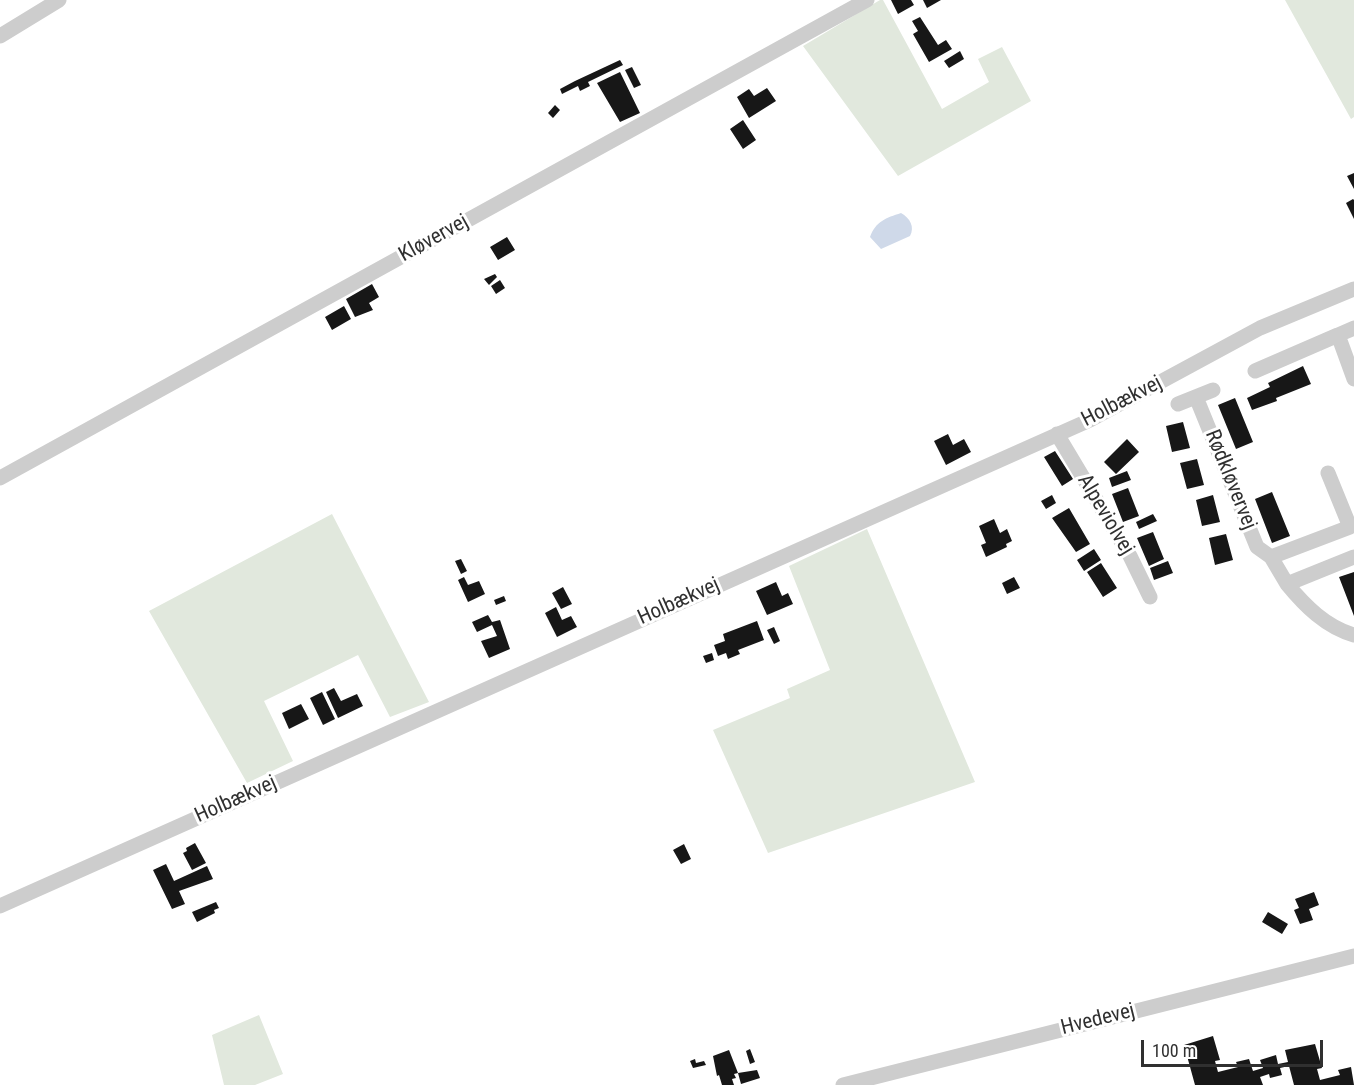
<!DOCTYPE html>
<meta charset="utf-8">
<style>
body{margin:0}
#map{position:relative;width:1354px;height:1085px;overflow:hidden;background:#fff;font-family:"Roboto Condensed",sans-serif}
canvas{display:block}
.scale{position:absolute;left:1141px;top:1040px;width:182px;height:27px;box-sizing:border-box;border:3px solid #303030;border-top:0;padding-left:8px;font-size:18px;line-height:21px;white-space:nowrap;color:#303030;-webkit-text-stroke:4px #fff;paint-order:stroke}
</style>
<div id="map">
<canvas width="1354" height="1085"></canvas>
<div class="scale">100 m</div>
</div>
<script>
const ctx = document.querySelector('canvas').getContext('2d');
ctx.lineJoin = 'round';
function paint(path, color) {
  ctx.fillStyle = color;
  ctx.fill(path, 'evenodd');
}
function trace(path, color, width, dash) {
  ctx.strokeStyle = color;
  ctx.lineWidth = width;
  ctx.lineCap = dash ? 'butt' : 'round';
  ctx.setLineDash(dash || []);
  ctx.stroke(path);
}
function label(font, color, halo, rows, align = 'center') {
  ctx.font = font + ' "Roboto Condensed",sans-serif';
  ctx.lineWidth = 6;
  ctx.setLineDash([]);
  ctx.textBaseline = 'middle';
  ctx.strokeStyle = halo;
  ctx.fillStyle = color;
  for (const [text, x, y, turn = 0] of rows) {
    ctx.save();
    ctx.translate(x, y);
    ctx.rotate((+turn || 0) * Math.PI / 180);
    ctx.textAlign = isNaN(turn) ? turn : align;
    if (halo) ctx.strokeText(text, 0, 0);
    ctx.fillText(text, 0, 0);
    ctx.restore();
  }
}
paint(new Path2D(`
 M880 0H883L942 109 989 82 978 59 1002 47 1031 101 898 176 803 46Z
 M1285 0H1354V117L1351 119Z
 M332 514 429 702 390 717 358 655 264 701 293 761 247 783 149 611Z
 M867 529 975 782 768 853 713 730 790 698 787 689 830 670 789 566Z
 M259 1015 283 1074 255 1085H224L212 1035Z`), '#e1e8dd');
paint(new Path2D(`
 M901 213C910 218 915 227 910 236L881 249 870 237C876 221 886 218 901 213Z`), '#cfd9e9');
paint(new Path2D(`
 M891 0H911L914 5 898 14Z
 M923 0H941L927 8Z
 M920 17 938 45 946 40 952 49 929 62 913 34 918 31 912 21Z
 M960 51 964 59 949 68 944 61Z
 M620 60 623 65 588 82 590 86 580 91 578 86 562 94 560 89 575 81Z
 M632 67 641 85 634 88 625 70Z
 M620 72 640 113 620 122 597 83Z
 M767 88 776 101 749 118 737 97 749 89 754 96Z
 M555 105 560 110 553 118 548 113Z
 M743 120 756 140 743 149 730 129Z
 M1354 173V189L1347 176Z
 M1353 199 1354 200V219L1346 203Z
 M507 237 515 250 498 260 490 247Z
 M495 274 497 277 489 285 484 279Z
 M500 280 505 288 496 294 491 286Z
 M372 284 379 297 369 303 373 310 355 317 346 299Z
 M344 306 351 319 332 330 325 317Z
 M1303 366 1311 384 1276 398 1277 401 1252 410 1247 398 1270 387 1268 383Z
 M1235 398 1253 442 1236 449 1218 405Z
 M1183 422 1190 448 1172 452 1166 426Z
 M948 434 953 445 964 439 971 452 946 465 934 441Z
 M1127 439 1139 452 1116 474 1104 462Z
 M1055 451 1073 479 1062 486 1044 457Z
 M1197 459 1204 485 1187 489 1180 463Z
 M1127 471 1131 480 1112 487 1109 478Z
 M1128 488 1139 516 1123 522 1112 494Z
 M1272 492 1290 536 1272 543 1255 499Z
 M1052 495 1056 503 1046 509 1041 501Z
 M1213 495 1220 522 1202 526 1196 500Z
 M1069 508 1090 544 1076 552 1052 518Z
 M1153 514 1157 521 1139 529 1136 522Z
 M994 519 1000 533 1007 529 1012 541 1006 544 1007 547 986 557 981 545 986 543 979 526Z
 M1153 532 1164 559 1149 566 1137 538Z
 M1226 534 1233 560 1215 565 1209 538Z
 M1094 549 1101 560 1084 571 1077 560Z
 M461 559 467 571 461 574 455 561Z
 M1168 561 1173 573 1154 580 1150 568Z
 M1101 563 1117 588 1103 597 1087 572Z
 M1354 572V616L1339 577Z
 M464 577 468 585 479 581 485 594 468 602 458 580Z
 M1014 577 1020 588 1007 594 1002 583Z
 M776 582 782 596 788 593 793 604 767 615 756 591Z
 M563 587 572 604 561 609 552 593Z
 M504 596 506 601 496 605 494 600Z
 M556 607 562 620 571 616 577 627 557 637 545 613Z
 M488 615 492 622 500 620 510 649 489 658 481 641 497 636 492 625 477 632 472 622Z
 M757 621 764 640 738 650 740 654 728 659 726 653 718 656 714 645 725 641 723 634Z
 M774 627 780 641 774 644 767 630Z
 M712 653 714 660 706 663 703 656Z
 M334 688 341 701 357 694 363 706 338 718 326 692Z
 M322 692 335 719 323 725 310 698Z
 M301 704 309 719 289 729 282 713Z
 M195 843 206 863 192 870 183 853 187 851 186 848Z
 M684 844 691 859 681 864 673 850Z
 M166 864 174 881 207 866 213 879 179 891 185 904 172 909 153 870Z
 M1314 892 1319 905 1309 909 1313 920 1300 924 1294 910 1299 908 1295 899Z
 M216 902 219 908 214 910 215 913 197 922 192 912Z
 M1268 912 1288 924 1282 934 1262 922Z
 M1213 1036 1220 1060 1215 1061 1218 1072 1238 1067 1236 1062 1249 1059 1253 1071 1263 1068 1260 1060 1276 1055 1278 1064 1288 1062 1285 1050 1315 1044 1322 1068 1317 1069 1320 1080 1340 1075 1338 1070 1351 1067 1354 1085H1294L1289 1066 1280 1068 1282 1075 1270 1078 1269 1074 1260 1077 1263 1085H1195L1184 1045Z
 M750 1049 755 1062 750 1064 746 1051Z
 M729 1050 738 1073 734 1074 736 1078 732 1079 734 1085H722L719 1075 717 1076 713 1056Z
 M695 1059 696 1063 704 1061 706 1065 693 1068 690 1061Z
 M757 1070 760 1078 741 1084 738 1073Z`), '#171717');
trace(new Path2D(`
 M0 36 59 0
 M1354 328 1338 335 1354 379
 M1255 371 1338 335
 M1196 397 1257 547 1271 557
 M1178 404 1213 390
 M1057 434 1130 556 1150 597
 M0 478 867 0
 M1271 557 1350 527 1328 473
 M1271 557 1287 584
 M1354 557 1287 584C1305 606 1326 627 1354 635
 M0 906 1090 420 1260 328 1354 289
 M843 1085 1354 956`), '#cdcdcd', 15);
label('21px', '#303030', '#fff', [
 ["Kløvervej",434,239,-29],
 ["Holbækvej",1122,402,-27],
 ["Rødkløvervej",1230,480,68],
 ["Alpeviolvej",1105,515,59],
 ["Holbækvej",679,602,-24],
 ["Holbækvej",236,800,-24],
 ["Hvedevej",1098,1020,-14]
]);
</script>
